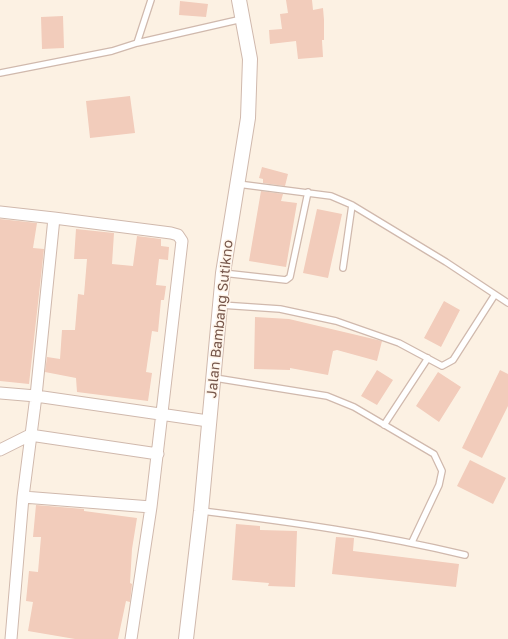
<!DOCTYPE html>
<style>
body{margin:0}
canvas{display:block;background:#fcf1e3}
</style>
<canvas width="508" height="639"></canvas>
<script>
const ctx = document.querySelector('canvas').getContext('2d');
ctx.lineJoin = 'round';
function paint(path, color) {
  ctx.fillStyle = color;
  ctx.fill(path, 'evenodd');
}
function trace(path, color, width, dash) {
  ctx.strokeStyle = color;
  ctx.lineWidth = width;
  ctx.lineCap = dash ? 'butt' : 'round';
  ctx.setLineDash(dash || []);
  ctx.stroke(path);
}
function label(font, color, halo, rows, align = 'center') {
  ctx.font = font + ' "Golos Text",sans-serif';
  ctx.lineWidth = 3;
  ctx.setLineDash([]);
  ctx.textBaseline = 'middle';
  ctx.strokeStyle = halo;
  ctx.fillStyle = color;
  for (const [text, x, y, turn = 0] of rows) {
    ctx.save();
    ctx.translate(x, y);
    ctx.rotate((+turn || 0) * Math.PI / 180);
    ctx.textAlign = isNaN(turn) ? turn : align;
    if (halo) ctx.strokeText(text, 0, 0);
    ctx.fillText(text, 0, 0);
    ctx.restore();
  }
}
paint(new Path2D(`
 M286 0H312L313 10 323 8 324 20V40H322L323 57 298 59 296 41 270 44 269 30 282 29 280 14 288 13Z
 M180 1 208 4 206 17 179 15Z
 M63 16 64 48 42 49 41 17Z
 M130 96 135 133 90 138 86 101Z
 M262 167 288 174 285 186 263 183V179L259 178Z
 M261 191 283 194 281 201 297 203 286 267 249 261Z
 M317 209 342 214 328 278 303 273Z
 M0 219 37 223 33 248 44 249 29 384 0 381Z
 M76 229 114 233 112 264 133 266 137 236 161 239V246L169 247 168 260 159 259 156 285 166 286 164 300H161L158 332 152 331 146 372 152 373 148 401 77 392 76 378 45 372 47 357 60 359 62 330H75L78 294 84 295 87 259H74Z
 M444 301 460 310 441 347 424 338Z
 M255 317 289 319 382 341 377 361 337 350 333 351 328 375 290 368V370L254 369Z
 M377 370 393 380 377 405 361 396Z
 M500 370 508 374V406L482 458 462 448Z
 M438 372 461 387 439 422 416 406Z
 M470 460 506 478 493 504 457 486Z
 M36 505 84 509V511L137 518 132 549 130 583 132 584 130 602 126 601 118 639H75L28 631 33 602 26 601 29 571 38 572 41 537H33Z
 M236 524 260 526V530L297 531 295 587 268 586 269 583 232 580Z
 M336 537 354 538 353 551 459 564 456 587 332 574Z`), '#f2ccbb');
const service = new Path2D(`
 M137 43 151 0
 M0 73 112 51 137 43 242 19
 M238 184 331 196 352 205 446 262 508 303
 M343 268 352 205
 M223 273 286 280 290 277 308 192
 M221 305 280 309 336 321 399 343 442 366 453 360 494 296
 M215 378 327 396 354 407 434 454 442 471 439 485 412 542
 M384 425 428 358
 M202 511C291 522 378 534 465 555`);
const minor = new Path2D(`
 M0 212 54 218
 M0 393 36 396 208 421
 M0 450 30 435 158 454
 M23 497 151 507
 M11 639 23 497 36 396 54 218 171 233 178 235 182 241 151 507 131 639`);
const tertiary = new Path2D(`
 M186 639 201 511 223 273 248 118 250 59 239 0`);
trace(service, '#d0b9ad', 8);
trace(minor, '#d0b9ad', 13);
trace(tertiary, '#d0b9ad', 16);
trace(service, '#fff', 5.5);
trace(minor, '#fff', 11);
trace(tertiary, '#fff', 14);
label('14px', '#755549', '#fff5ea', [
 ["Jalan Bambang Sutikno",220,319,-84]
]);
</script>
